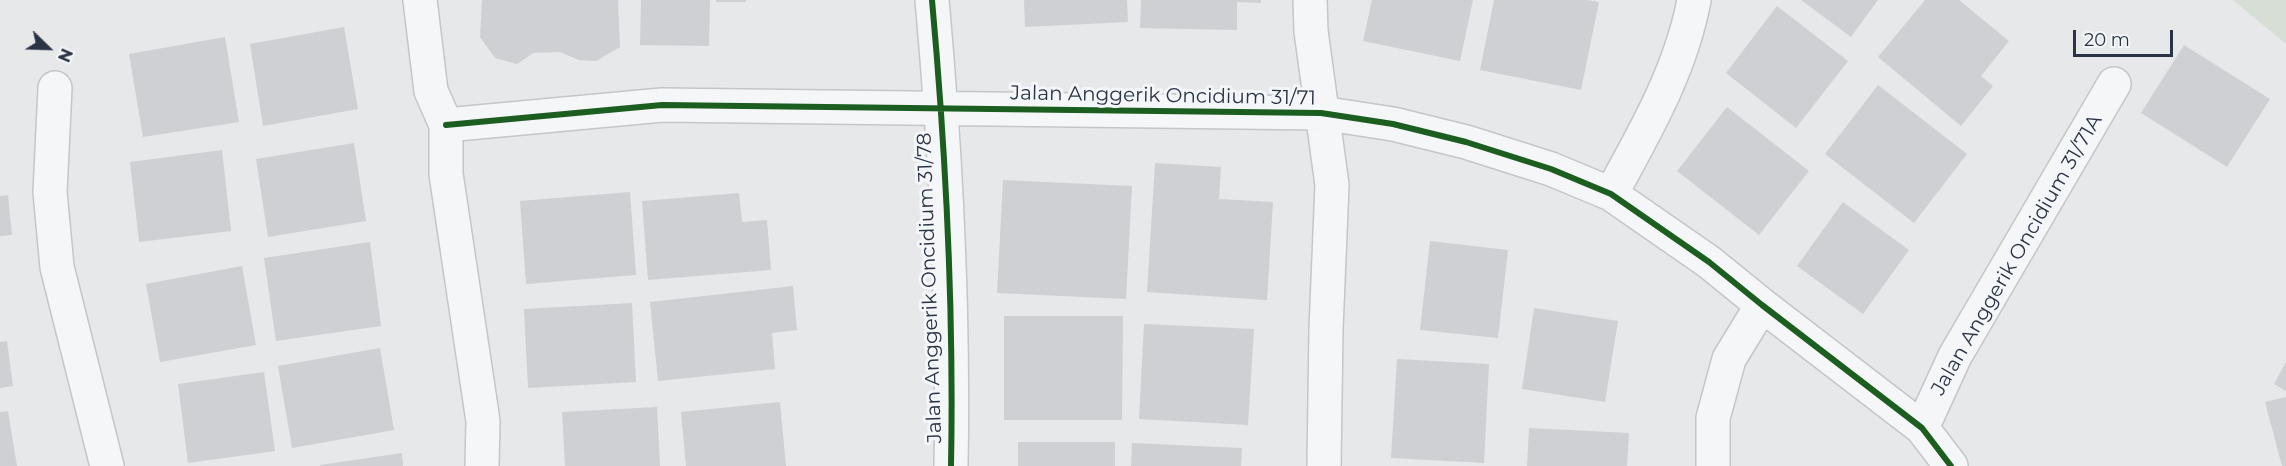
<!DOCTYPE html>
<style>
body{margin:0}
#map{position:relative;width:2286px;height:466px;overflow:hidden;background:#e6e8ea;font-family:Montserrat,sans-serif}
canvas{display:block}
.north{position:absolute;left:18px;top:18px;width:60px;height:60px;-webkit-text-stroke:4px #f4f6f9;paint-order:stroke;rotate:113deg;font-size:16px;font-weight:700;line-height:24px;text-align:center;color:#2b3445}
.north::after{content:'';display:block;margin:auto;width:21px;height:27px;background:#2b3445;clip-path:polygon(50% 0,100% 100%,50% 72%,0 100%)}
.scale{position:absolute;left:2073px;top:30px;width:100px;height:27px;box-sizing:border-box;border:3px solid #2b3445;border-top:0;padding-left:8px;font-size:18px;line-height:21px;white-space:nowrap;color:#2b3445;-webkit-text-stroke:4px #f4f6f9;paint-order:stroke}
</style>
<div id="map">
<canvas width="2286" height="466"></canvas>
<div class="north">N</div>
<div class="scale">20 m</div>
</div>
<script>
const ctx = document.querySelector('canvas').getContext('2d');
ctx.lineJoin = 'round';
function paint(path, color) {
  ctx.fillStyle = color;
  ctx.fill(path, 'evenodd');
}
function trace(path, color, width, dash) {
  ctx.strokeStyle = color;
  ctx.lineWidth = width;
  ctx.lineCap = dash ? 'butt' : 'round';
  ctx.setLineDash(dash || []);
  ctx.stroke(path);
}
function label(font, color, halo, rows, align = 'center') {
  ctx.font = font + ' Montserrat,sans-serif';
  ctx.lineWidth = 6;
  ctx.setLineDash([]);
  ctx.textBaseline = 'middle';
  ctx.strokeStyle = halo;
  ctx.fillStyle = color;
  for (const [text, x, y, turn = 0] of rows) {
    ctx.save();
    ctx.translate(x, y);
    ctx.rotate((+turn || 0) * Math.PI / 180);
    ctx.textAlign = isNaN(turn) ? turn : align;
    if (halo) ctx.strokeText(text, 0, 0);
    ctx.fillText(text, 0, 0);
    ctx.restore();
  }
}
paint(new Path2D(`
 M2233 0H2286V44Z`), '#d6ded6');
paint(new Path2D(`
 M482 0H618L620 47 596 61 579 60 560 52 533 53 517 64 495 58 480 37Z
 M641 0H710L709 46 640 45Z
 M716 0H746V2H716Z
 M1024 0H1127L1128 22 1025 27Z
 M1141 0H1261V3L1237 2V30L1140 28Z
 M1372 0H1473L1460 61 1363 41Z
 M1494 0H1587L1599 2 1581 90 1480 70Z
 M1801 0H1878L1851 37Z
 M1925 0H1959L2009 41 1981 76 1993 86 1961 126 1878 57Z
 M1777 6 1848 61 1796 128 1726 73Z
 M344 27 358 109 263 126 250 44Z
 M225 37 239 122 143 137 129 54Z
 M2184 45 2270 99 2227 167 2141 113Z
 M1878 85 1967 154 1914 223 1825 154Z
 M1727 107 1809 171 1759 235 1677 171Z
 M354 143 366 221 268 237 256 159Z
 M222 150 231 231 139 242 130 162Z
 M1155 163 1221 167 1219 199 1273 202 1267 300 1147 292Z
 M1003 180 1132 186 1126 299 997 293Z
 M630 192 636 275 526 284 520 201Z
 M739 193 742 222 767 220 771 270 648 280 642 201Z
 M8 195 12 235 0 236V196Z
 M1843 202 1909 250 1863 314 1797 266Z
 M1430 241 1508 250 1498 338 1420 330Z
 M370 242 381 326 276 341 264 258Z
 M242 266 256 345 160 362 146 284Z
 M793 286 797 330 772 333 775 369 658 381 650 302Z
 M632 303 636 382 528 388 524 309Z
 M1534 308 1618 321 1605 402 1522 389Z
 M1004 316H1123L1122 420H1004Z
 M1144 324 1254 329 1248 425 1139 419Z
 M7 341 13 386 0 388V342Z
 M380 348 394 430 292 448 278 366Z
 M1397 359 1489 364 1484 463 1391 458Z
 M2286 362V391L2274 384Z
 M264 372 275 451 188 463 178 384Z
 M2286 397V466H2282L2265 402Z
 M780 402 786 466H686L681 412Z
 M657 407 660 466H565L562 412Z
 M8 411 17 466H0V412Z
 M1529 428 1629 433 1627 466H1527Z
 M1018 442H1115V466H1018Z
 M1132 443 1242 448 1241 466H1131Z
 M402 453 403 466H320V465Z`), '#ced0d3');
const minor = new Path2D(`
 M420 0 431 91 446 125V174L483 421 482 466
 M932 0C946 155 954 311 951 466
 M1310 0 1311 31 1332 185 1326 329 1324 466
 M55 88 50 192 57 267 107 466
 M446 125 662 105 1321 113 1393 124 1466 142 1551 169 1611 194 1709 262 1762 305 1922 428 1951 466
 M1611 194C1645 132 1681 70 1694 0
 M1922 428 1955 356 2114 84
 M1713 466V418L1729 359 1762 305`);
trace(minor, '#c4c6c8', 36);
trace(minor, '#f5f6f7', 33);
trace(new Path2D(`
 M932 0C946 155 954 311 951 466
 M446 125 662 105 1321 113 1393 124 1466 142 1551 169 1611 194 1709 262 1762 305 1922 428 1951 466`), '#1b5e20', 6);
label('20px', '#2b3445', '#f4f6f9', [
 ["Jalan Anggerik Oncidium 31/71",1163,96,1],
 ["Jalan Anggerik Oncidium 31/71A",2017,255,-60],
 ["Jalan Anggerik Oncidium 31/78",930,288,-92]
]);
</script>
